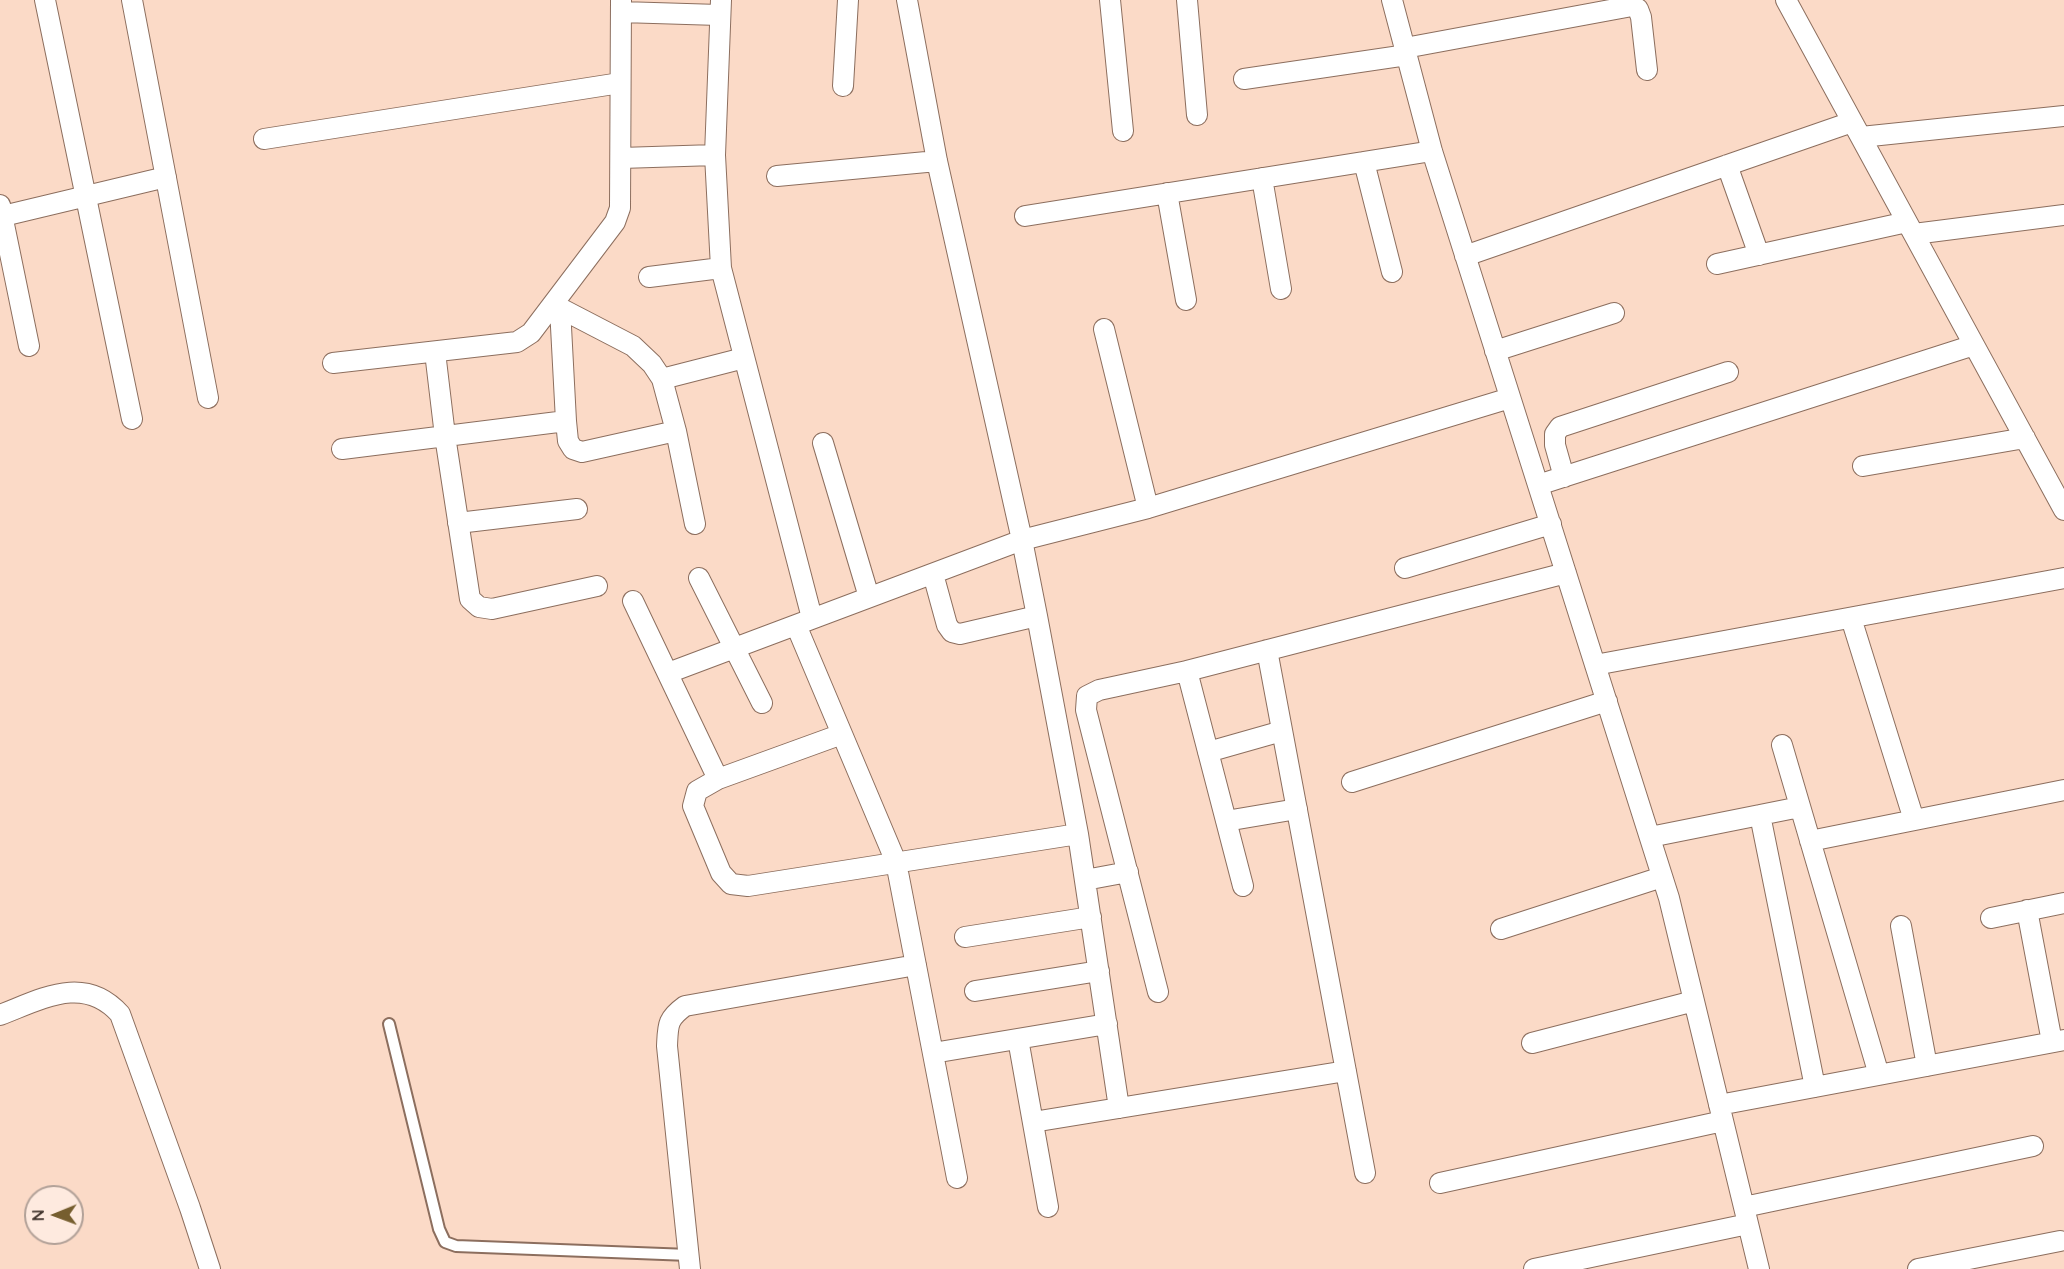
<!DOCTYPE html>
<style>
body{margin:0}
#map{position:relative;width:2064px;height:1269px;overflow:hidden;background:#fbdac7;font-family:Quicksand,sans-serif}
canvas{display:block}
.north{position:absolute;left:24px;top:1185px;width:60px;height:60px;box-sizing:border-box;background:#feeadf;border:2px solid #b2a198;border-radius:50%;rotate:269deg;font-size:16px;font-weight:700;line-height:24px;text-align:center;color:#41342d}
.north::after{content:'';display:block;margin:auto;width:21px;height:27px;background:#765e2f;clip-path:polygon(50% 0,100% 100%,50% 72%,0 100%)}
</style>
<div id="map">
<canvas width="2064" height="1269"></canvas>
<div class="north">N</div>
</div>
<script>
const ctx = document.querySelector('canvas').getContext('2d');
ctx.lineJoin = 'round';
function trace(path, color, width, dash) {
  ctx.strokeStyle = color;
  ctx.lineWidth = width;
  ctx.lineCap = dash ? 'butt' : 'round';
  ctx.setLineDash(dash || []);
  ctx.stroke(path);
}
const lane = new Path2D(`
 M389 1024 439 1229 445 1242 456 1246 689 1255`);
const street = new Path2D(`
 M45 0 132 419
 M132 0 208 398
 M721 0 715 155 721 268 812 618
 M907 0 937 161 1022 540 1037 616 1078 834 1119 1108
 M1110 0 1123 131
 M1187 0 1197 115
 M1392 0 1432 151 1669 898 1759 1269
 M1786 0 2064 510
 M621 12 719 15
 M1405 48 1632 6 1638 9 1641 17 1647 70
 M1244 79 1407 55
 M843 86 848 0
 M1861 137 2064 116
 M264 139 620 83
 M621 158 715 155
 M1364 162 1392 272
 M1727 165 1759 255
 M777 176 937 161
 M1262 178 1281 289
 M1167 193 1186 300
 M0 205 29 346
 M3 216 166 177
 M1025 216 1432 151
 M1914 234 2064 215
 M1465 256 1852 122
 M1717 264 1907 222
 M649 277 721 268
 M554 305 633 346 652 364 662 379 676 431 695 524
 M560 308 566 421 568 441 573 449 582 452 676 431
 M1104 329 1148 508
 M1495 351 1614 313
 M435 352 445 436 470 599 479 607 492 609 597 586
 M333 363 517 342 531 333 615 222 620 208 621 0
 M662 379 744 358
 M823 443 869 597
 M342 449 566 421
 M1863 466 2025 438
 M1564 477 1555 445V434L1560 427 1728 372
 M1538 485 1974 345
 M458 523 577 509
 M1405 568 1551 524
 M933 574 947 625 952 632 960 634 1037 616
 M699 578 762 703
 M633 601 718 779
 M1851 618 1914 820
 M796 625 896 862 957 1178
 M1267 650 1365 1173
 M1595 665 2064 578
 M1187 671 1243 886
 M668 673 1022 540 1148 508 1510 398
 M842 734 718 779 697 791 693 806 721 873 731 884 748 886 1078 834
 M1782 745 1879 1075
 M1208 752 1282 731
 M1352 782 1607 701
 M1760 815 1815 1087
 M1226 821 1297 809
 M1650 837 1800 807
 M1810 841 2064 790
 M1085 880 1128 872
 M2027 910 2052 1042
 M1991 918 2064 903
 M1901 926 1927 1066
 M1501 929 1662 877
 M965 937 1091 917
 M975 991 1099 971
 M1158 992 1086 710 1087 696 1099 690 1187 671 1566 573
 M0 1015C42 999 84 974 120 1014L190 1208 210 1269
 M1018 1039 1048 1207
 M1532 1043 1694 1001
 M933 1053 1107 1024
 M1719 1105 2064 1040
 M1033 1122 1346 1071
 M1440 1183 1723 1121
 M1744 1207 2033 1146
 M690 1269 667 1046C668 1025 667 1019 685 1006L916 965
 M1534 1269 1748 1224
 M1918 1269 2060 1241`);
trace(lane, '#8c6e5e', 14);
trace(street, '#8c6e5e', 22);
trace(lane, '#fff', 10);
trace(street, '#fff', 20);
</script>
